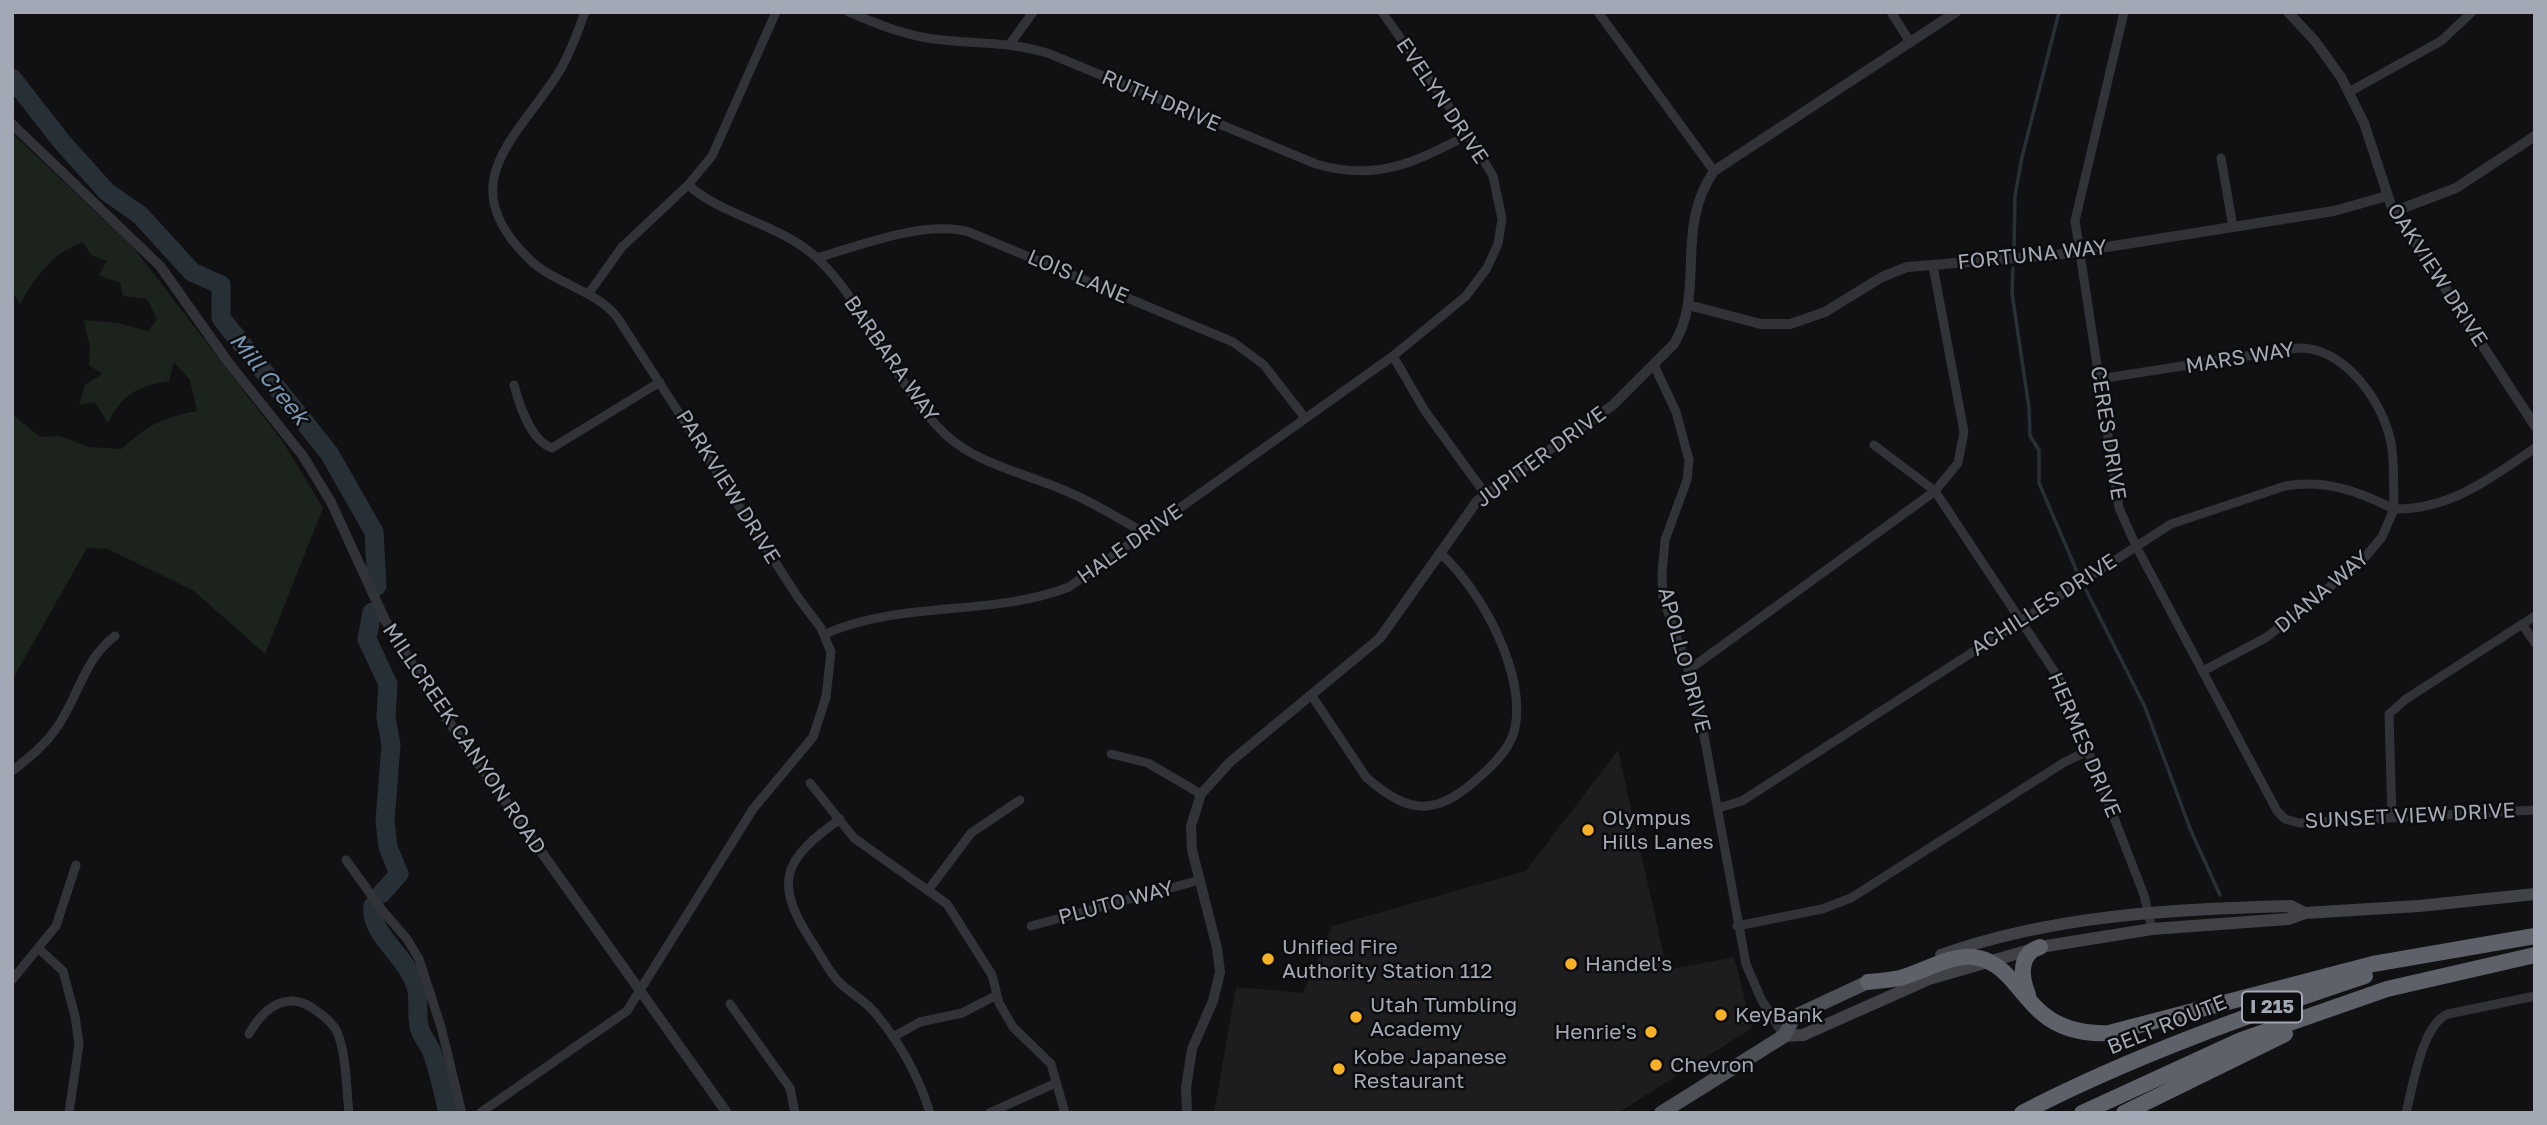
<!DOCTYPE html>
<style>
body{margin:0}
#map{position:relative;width:2547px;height:1125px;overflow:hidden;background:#111113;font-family:"Golos Text",sans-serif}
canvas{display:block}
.frame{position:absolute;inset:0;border:14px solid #a2a8b4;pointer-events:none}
</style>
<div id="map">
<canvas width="2547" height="1125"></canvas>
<div class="frame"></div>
</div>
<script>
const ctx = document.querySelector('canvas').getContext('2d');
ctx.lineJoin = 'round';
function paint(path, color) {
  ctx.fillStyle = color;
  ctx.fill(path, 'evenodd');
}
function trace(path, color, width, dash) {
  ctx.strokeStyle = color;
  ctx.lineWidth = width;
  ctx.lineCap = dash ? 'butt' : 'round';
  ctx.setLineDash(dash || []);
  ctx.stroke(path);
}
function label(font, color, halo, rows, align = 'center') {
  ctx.font = font + ' "Golos Text",sans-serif';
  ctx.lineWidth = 5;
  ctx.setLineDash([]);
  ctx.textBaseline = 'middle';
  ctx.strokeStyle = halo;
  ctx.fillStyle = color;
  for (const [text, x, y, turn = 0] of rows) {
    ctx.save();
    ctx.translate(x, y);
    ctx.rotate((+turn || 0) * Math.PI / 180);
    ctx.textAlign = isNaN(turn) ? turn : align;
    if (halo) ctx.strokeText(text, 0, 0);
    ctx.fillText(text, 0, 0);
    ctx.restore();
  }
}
paint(new Path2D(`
 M1618 750 1667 970 1734 957 1752 1028 1618 1113H1214L1236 987 1303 993 1332 926 1526 871Z`), '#1d1d20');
paint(new Path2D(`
 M12 133 133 247 283 442 323 508 265 654 194 591 108 549 87 548 12 680V414L40 437 60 436 89 447 121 449C152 423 158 419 197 411L190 380 174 362 169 381C138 386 122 394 108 423L95 402 79 405 85 385 102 374 89 365 90 348 84 320 118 323 148 331 157 319 147 299 123 296 120 283 99 275 107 261 91 255 83 242C52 253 36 276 20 304L12 292Z`), '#1c231d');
trace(new Path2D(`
 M2014 248 2015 196 2022 157 2059 12
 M2013 268 2012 293 2029 408 2030 436 2039 450V483L2078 574
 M2086 590 2145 707 2191 831 2220 895`), '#283037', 3.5);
trace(new Path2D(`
 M12 78 62 142 107 192 140 215 192 272 221 285V318L329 453 374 532 377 586
 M372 612 367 639 388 684 386 717 391 745 385 821 388 847 399 874 381 894
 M373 906C369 930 399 952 410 973 423 996 415 1004 419 1026 420 1034 427 1042 431 1050 439 1070 443 1092 448 1113`), '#283037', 19);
trace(new Path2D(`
 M849 12C879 25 909 37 942 40 979 44 1015 42 1050 54L1316 164C1377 182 1415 162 1468 135
 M1598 12 1714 171
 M1891 12 1910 42
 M2124 12 2075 221 2119 508 2136 546 2277 811 2285 819 2299 823 2535 810
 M1010 44 1033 12
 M2349 92 2441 41 2472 12
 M2221 158 2233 227
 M688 185C726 218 781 224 817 258 868 306 894 386 946 435 977 464 1027 474 1066 491 1093 502 1119 519 1145 533
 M817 258C861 245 924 220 969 232L1233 342 1264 365 1305 418
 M1933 266 1964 432 1958 463 1935 491 2062 683 2144 895 2152 929
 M589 293 622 247 688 185 712 156 776 12
 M1393 356 1425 411 1486 495
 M1654 365 1676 412 1689 460 1687 480 1665 540 1662 574 1663 598 1696 692 1746 964 1761 999 1784 1036
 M514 385C519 404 531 441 552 448L660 382
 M2522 624 2535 643
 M825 634C901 600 992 617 1069 587L1393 356 1466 296 1487 268 1498 244 1502 219 1493 176 1464 128 1382 12
 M1690 669 1935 491 1874 445
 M2203 671 2267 637 2362 561 2382 537 2394 509C2449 510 2490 479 2535 448
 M1312 696 1366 777C1414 820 1441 813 1485 772 1498 760 1511 746 1515 728 1526 673 1481 589 1440 553
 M1111 754 1148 763 1201 794
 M12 771C33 755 53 738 65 714 81 686 88 656 115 636
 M810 783 854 838 947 904 992 975 999 1003 1013 1027 1051 1064 1065 1113
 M1718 808 1742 801 2171 524 2285 486C2325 479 2358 491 2394 509 2393 487 2395 464 2391 443 2383 401 2344 347 2298 348L2099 379
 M2392 817 2389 714 2406 699 2535 616
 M840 819C784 859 772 881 812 942 821 955 828 971 839 982 851 994 866 1001 876 1014 900 1043 919 1077 930 1113
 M346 860 382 910 407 939 419 959 441 1027 462 1113
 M929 889 971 833 1020 800
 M1031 926 1200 880
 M1737 926 1822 909 1851 898 2063 763 2089 750
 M39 949 63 971 75 1016 79 1044 69 1113
 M12 980 56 926 76 865
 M730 1004 790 1088 795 1113
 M249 1034C265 1005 290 989 318 1012 325 1017 333 1023 337 1032 347 1055 346 1088 349 1113
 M893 1037 920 1022 962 1013 997 995
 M480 1113 627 1011 753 809 813 737 826 697 831 652 821 628 799 599 617 317C593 288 556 285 529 259 452 184 515 140 557 75 569 56 577 34 585 12
 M989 1113 1056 1083
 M2406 1113C2413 1086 2422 1024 2448 1014L2535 996`), '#323338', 9);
trace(new Path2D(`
 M2288 12 2315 41 2341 77 2364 123 2391 205 2535 426
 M12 124 160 266 228 362 303 456 331 502 385 620 439 708 727 1113
 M2395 211 2456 188 2535 136
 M1688 305 1761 324H1790L1825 312 1882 277 1907 267 2056 255 2334 211 2387 196
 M1187 1113 1186 1088 1192 1049 1213 1001 1220 972 1217 948 1192 850 1191 826 1201 794 1230 762 1380 638 1477 501 1613 405 1674 344C1706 291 1674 229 1714 171L1956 12`), '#323338', 10);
trace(new Path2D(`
 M1941 955C2052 915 2174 909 2291 906L2305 913
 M1784 1036 1803 1035 1929 979 2040 947 2152 929 2288 919 2305 913 2419 906 2535 894`), '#404248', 12);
trace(new Path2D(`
 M1661 1113 1784 1036 1795 1016 1868 982`), '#4e5057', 14);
trace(new Path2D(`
 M1868 982C1879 981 1890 980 1900 978 1923 972 1949 955 1973 957 2006 960 2020 996 2043 1014 2061 1029 2085 1034 2109 1033L2373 964 2535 936
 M2028 995C2021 977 2018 954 2040 947
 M2022 1113C2132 1056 2248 1015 2365 976
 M2082 1113 2241 1040 2387 989 2535 955
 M2124 1113 2285 1034`), '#5e6169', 16);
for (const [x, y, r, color] of [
 [1588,830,7,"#f6b127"],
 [1268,959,7,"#f6b127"],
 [1571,964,7,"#f6b127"],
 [1721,1015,7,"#f6b127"],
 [1356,1017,7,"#f6b127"],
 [1651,1032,7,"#f6b127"],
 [1656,1065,7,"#f6b127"],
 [1339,1069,7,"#f6b127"]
]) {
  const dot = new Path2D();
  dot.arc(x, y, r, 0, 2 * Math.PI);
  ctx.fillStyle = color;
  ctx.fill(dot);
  trace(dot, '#0c0c0e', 2.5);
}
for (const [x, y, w] of [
 [2272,1007,60]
]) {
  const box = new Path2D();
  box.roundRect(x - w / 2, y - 15.5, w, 31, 5);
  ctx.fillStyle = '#0c0c0e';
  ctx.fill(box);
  trace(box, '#a2a8b4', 2);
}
label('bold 19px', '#a2a8b4', null, [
 ["I 215",2272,1007]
]);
label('21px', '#a2a8b4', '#0c0c0e', [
 ["RUTH DRIVE",1161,101,23],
 ["EVELYN DRIVE",1442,101,56],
 ["FORTUNA WAY",2032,255,-6],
 ["OAKVIEW DRIVE",2437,275,57],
 ["LOIS LANE",1078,277,23],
 ["MARS WAY",2240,358,-9],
 ["BARBARA WAY",891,359,55],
 ["CERES DRIVE",2108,433,81],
 ["JUPITER DRIVE",1541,457,-36],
 ["PARKVIEW DRIVE",728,487,58],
 ["HALE DRIVE",1130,544,-35],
 ["DIANA WAY",2322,592,-40],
 ["ACHILLES DRIVE",2044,605,-33],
 ["APOLLO DRIVE",1684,660,75],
 ["MILLCREEK CANYON ROAD",464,739,56],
 ["HERMES DRIVE",2084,745,67],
 ["SUNSET VIEW DRIVE",2410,816,-3],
 ["PLUTO WAY",1116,903,-15],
 ["BELT ROUTE",2167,1025,-22]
]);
label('21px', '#a2a8b4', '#0c0c0e', [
 ["Olympus",1602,818],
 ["Hills Lanes",1602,842],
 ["Unified Fire",1282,947],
 ["Authority Station 112",1282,971],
 ["Handel's",1585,964],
 ["Utah Tumbling",1370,1005],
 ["Academy",1370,1029],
 ["KeyBank",1735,1015],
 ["Henrie's",1637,1032,"right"],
 ["Kobe Japanese",1353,1057],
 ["Restaurant",1353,1081],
 ["Chevron",1670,1065]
], 'left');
label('italic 23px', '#7896b1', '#0c0c0e', [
 ["Mill Creek",269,379,51]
]);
</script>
